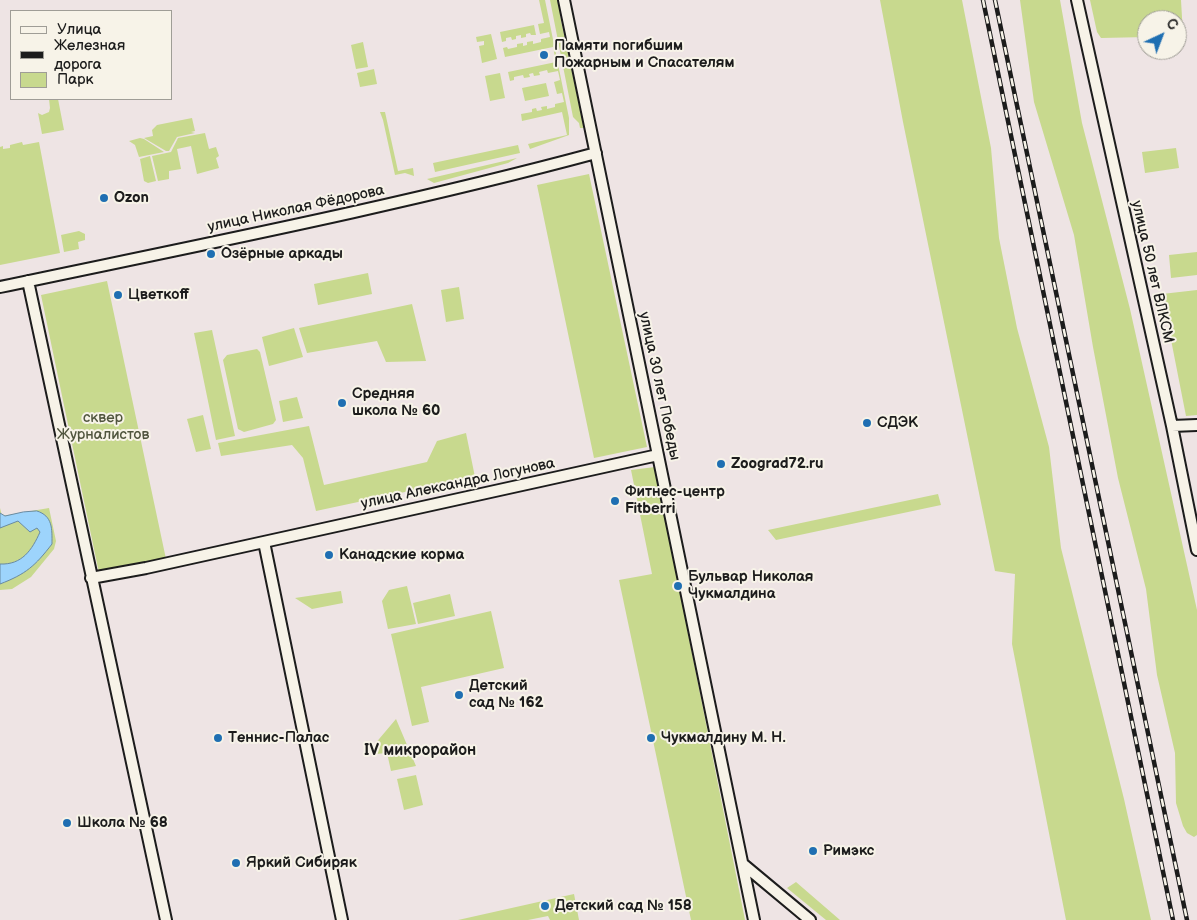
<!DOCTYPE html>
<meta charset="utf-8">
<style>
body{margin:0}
#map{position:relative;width:1197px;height:920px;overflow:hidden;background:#eee4e4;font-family:"Balsamiq Sans",sans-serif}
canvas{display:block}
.legend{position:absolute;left:10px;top:10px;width:162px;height:90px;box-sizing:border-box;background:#f7f3e8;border:1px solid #9f9d96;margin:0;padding:6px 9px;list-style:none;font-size:15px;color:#1c1c1c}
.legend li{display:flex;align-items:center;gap:10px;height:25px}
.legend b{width:25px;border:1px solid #9f9d96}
.north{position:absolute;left:1137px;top:10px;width:50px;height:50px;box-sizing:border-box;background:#f7f3e8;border:1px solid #9f9d96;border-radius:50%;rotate:43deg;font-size:14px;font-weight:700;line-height:20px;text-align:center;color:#1c1c1c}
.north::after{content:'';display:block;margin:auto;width:18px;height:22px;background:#1f6fb2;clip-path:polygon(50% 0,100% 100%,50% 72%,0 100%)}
</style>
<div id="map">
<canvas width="1197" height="920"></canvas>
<ul class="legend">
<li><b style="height:6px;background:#f7f3e8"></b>Улица</li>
<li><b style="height:6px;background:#1c1c1c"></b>Железная дорога</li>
<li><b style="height:14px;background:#c8d98e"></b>Парк</li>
</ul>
<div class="north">С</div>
</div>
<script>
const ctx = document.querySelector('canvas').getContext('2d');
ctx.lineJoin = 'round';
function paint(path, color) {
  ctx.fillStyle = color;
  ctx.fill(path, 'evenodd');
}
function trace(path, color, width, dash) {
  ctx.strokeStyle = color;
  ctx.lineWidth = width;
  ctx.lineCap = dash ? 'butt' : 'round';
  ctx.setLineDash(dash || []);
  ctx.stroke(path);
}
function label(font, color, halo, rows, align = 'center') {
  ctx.font = font + ' "Balsamiq Sans",sans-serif';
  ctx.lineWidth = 4;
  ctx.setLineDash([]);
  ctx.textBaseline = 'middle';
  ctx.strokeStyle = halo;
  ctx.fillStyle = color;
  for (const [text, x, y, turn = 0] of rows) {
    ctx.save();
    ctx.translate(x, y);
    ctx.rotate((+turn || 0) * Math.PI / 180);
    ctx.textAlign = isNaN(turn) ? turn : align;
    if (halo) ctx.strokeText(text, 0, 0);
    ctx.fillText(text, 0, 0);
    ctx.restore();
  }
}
paint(new Path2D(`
 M539 0H545L569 118V135L530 149 528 144 567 135 562 112 522 121 521 114 532 112V109L536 108 537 111 542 110 541 107 547 106V109L555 107V104L564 102 562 93 557 94 554 82 560 80 558 71 548 73 547 70 539 72 540 75 534 76 533 73 529 74 530 77 524 78 523 75 514 77V80L510 81 508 72 556 62 553 47 505 57 503 48 507 47 508 49 517 47V44L523 43V46L527 45V42L533 41V44L541 42V39L550 37 549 32 540 34 538 24 544 23Z
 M550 0H557L560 8V16L584 128H580L579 123 573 117Z
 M880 0H962L991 148 999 238 1017 328 1049 447 1061 548 1124 799 1151 920H1066L1012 644 1015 574 995 571 903 122Z
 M1020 0H1060L1082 123 1130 309 1197 610V835L1194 837 1187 833 1183 826 1176 803 1175 753 1157 675 1146 589 1118 478 1093 347 1074 235 1034 102Z
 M1090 0H1181L1183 35H1177V20H1147V37L1101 38 1097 32Z
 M534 25 536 35H531L530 33 526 34V37L521 38V35L516 36V39L512 40 511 37 506 38V41L502 42 500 32Z
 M491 34 497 59 482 63 479 46 484 45V41L477 42 476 37Z
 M363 42 368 67 356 69 351 45Z
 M374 69 377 84 360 87 357 73Z
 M500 73 505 98 490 101 485 76Z
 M546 83 549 96 525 101 522 88Z
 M49 99H58L64 130 42 134 38 113 42 115 49 112 50 108Z
 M380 112H385L398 171 413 168 414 176 405 173 395 175 383 120Z
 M192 118 195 131 191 132 195 133 177 137 169 151H166L144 138 153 136 152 130 157 125Z
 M205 133 209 149 216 147 219 156 216 158 219 168 197 174 191 146 177 149 181 169 169 171V179L158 181 152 156 171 152 178 138Z
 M140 138 144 139 164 152 139 157 135 145 129 141Z
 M22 142 23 145 39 142 60 253 0 265V147L3 146V149L10 148V145Z
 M518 145 520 153 435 172 433 163Z
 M1176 148 1179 168 1145 173 1142 152Z
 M150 156 156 181 148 183 144 181 140 159Z
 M517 158 508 163 434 183 427 179Z
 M589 174 647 447 594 458 537 185Z
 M79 231 85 234V240L78 242 79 249 64 252 61 235Z
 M1197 252V275L1171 278 1169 255Z
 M368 273 372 294 318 305 314 284Z
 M107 281 166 559 99 573 41 295Z
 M459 287 464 319 446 322 441 290Z
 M1197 290V415L1186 416 1162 294Z
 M412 304 426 361 386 362 377 341 307 353 299 328Z
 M294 328 303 357 269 366 262 337Z
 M212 330 235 436 216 440 194 333Z
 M257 349 260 352 276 420 273 424 244 432 238 429 223 360 227 355Z
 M297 397 303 418 283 422 279 401Z
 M203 415 211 449 196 452 187 419Z
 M309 426 324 485 427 462 437 441 466 433 475 477 316 511 303 458 292 445 221 456 218 443Z
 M655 467 745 920H691L619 580 652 574 631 470Z
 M938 494 941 505 776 540 768 530Z
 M0 508 2 516 49 508 56 541 54 549 31 577 12 589 0 590Z
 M407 586 416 624 388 629 382 601 389 590Z
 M341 591 343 603 312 609 295 598Z
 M450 594 455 616 418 624 413 603Z
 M491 611 504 668 421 687 429 722 412 726 391 634Z
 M396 719 416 766 391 771 387 753 376 754 374 745Z
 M416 775 423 805 404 810 397 779Z
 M796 882 840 920H826L787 888Z
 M574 894 579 920H550L548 916 528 920H458Z`), '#c8d98e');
const water = new Path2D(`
 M37 511C53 516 52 529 52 544 35 566 26 574 0 584V564C22 565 32 550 40 532L37 528 30 532 18 521 0 528V513L5 516 23 512Z`);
paint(water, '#9dd4fc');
trace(water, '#698aa2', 1);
const minor = new Path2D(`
 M564 0 754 920
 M1077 0 1172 426 1197 550
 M28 281 166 920
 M0 287C199 245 399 206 596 153
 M1172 426 1197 425
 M264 542 342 920
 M91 578 146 568 658 455
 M744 865 810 920`);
trace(minor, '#1c1c1c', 14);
trace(minor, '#f7f3e8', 10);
const rail = new Path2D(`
 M983 0 1173 920
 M995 0 1187 920`);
trace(rail, '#1c1c1c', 4.5);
trace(rail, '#f7f3e8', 2.5, [8]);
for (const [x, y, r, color] of [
 [544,55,5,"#1f6fb2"],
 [104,198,5,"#1f6fb2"],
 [211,254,5,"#1f6fb2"],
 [118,295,5,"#1f6fb2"],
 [342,403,5,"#1f6fb2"],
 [867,423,5,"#1f6fb2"],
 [721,464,5,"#1f6fb2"],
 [615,501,5,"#1f6fb2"],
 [329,555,5,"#1f6fb2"],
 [678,586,5,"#1f6fb2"],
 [459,695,5,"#1f6fb2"],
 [218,738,5,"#1f6fb2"],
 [651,738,5,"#1f6fb2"],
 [67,823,5,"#1f6fb2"],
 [813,851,5,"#1f6fb2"],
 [236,863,5,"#1f6fb2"],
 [545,906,5,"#1f6fb2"]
]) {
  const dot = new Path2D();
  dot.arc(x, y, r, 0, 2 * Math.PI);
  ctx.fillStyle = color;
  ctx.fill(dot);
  trace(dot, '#f7f3e8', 2);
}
label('bold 15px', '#1c1c1c', '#f7f3e8', [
 ["Памяти погибшим",554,46],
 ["Пожарным и Спасателям",554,63],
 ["Ozon",114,198],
 ["Озёрные аркады",221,254],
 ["Цветкоff",128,295],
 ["Средняя",352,394],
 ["школа № 60",352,411],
 ["СДЭК",877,423],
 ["Zoograd72.ru",731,464],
 ["Фитнес-центр",625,492],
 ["Fitberri",625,509],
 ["Канадские корма",339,555],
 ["Бульвар Николая",688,577],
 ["Чукмалдина",688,594],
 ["Детский",469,686],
 ["сад № 162",469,703],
 ["Теннис-Палас",228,738],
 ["Чукмалдину М. Н.",661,738],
 ["Школа № 68",77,823],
 ["Римэкс",823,851],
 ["Яркий Сибиряк",246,863],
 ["Детский сад № 158",555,906]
], 'left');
label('15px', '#1c1c1c', '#f7f3e8', [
 ["улица Николая Фёдорова",296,209,-12],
 ["улица 50 лет ВЛКСМ",1152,272,77],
 ["улица 30 лет Победы",659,386,78],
 ["улица Александра Логунова",458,484,-12]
]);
label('15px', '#50553e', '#f7f3e8', [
 ["сквер",103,418],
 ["Журналистов",103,435]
]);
label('bold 16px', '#1c1c1c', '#f7f3e8', [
 ["IV микрорайон",420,751]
]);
</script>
